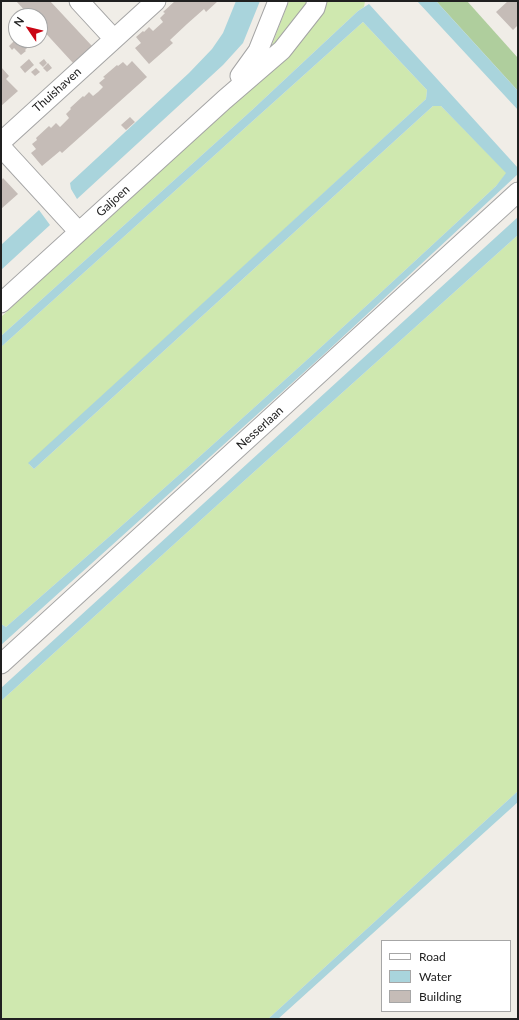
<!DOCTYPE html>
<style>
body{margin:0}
#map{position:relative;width:519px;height:1020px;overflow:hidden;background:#f0ede7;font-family:Lato,sans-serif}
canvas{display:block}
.frame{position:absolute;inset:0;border:2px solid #202020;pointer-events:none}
.legend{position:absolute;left:381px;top:940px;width:130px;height:72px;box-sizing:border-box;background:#fff;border:1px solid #a6a6a6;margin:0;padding:5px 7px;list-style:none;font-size:12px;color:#202020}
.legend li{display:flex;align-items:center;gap:8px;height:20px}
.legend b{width:20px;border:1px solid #a6a6a6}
.north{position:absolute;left:8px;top:8px;width:40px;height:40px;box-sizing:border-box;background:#fff;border:1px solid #a6a6a6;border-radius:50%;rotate:305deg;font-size:11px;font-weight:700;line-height:16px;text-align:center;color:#202020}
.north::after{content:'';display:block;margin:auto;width:14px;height:18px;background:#ca0614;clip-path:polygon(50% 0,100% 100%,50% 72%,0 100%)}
</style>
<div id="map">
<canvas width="519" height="1020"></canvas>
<div class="frame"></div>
<ul class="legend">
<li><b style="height:5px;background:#fff"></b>Road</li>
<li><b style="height:11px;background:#a9d4dc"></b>Water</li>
<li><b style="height:11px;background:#c5bcb7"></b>Building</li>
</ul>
<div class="north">N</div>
</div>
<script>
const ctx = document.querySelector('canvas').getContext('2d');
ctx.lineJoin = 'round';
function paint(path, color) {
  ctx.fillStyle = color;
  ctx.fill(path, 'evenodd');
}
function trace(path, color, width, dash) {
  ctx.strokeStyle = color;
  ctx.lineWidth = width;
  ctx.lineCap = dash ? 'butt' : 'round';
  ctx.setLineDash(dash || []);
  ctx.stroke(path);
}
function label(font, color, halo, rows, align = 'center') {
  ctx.font = font + ' Lato,sans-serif';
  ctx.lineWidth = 3.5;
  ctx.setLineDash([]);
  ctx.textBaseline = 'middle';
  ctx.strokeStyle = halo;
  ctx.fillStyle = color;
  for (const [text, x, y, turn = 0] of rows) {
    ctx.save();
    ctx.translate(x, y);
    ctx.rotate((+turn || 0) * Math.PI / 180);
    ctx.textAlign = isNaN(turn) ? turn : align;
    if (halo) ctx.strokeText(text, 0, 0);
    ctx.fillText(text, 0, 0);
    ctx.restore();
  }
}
paint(new Path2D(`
 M289 1H310L268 55Z
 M326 1H365L364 7 358 11 252 110 1 336V317L247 89 323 8Z
 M363 22 427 90 426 99 29 464 34 469 433 106H441L507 173 496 186C335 336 172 483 6 627L1 624V347Z
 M518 235V791L268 1019H1V701L245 480Z`), '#cfe8af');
paint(new Path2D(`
 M436 1H467L518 58V91Z`), '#afce9d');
paint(new Path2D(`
 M236 1H260L243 43 223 65 77 199 71 189 70 183 189 73 212 49 223 33Z
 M417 1H436L518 91V110Z
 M369 4 518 168V174L321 357 1 645V624L6 627C172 483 335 336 496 186L506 173 441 106H433L34 469 28 463 426 99 427 90 363 22 1 347V336L252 110 358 11Z
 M39 210 50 225 1 270V245Z
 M518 217V235L245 480 1 701V688Z
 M518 791V802L278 1019H268Z`), '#a9d4dc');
paint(new Path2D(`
 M16 1H50L92 46 73 63 40 27V16H25L28 14Z
 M175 1H218L206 12 204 9 187 24 170 40 173 43 149 64 135 48 141 43 136 37 143 31 144 32 149 27 153 31 163 22 160 18 165 13 163 12Z
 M508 1H518V25L513 30 496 12Z
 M16 39 25 40 30 45 25 50 19 44 26 51 21 55 14 48 12 50 9 46Z
 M29 59 34 65 25 73 20 67Z
 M44 59 47 63 43 67 39 63Z
 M132 61 147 77 62 153 60 151 42 166 31 153 36 149 32 144 37 140 36 138 49 126 51 128 56 123 60 127 69 118 66 114 71 109 70 108 83 96 84 97 89 92 93 96 98 92 103 87 99 83 105 78 103 77 117 65 118 66 123 62 127 66Z
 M48 63 52 68 47 72 43 68Z
 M1 67 9 76 6 79 18 91 1 106Z
 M36 68 40 72 35 76 31 72Z
 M130 117 135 122 126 130 121 125Z
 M3 178 18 194 1 209V181Z`), '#c5bcb7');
const minor = new Path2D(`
 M79 1 114 39
 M240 76 258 51 278 1
 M1 142 156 1
 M1 147 79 232
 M1 303 224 100 282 50 315 8 317 1
 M1 664 518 192`);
trace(minor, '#a4a4a4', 21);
trace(minor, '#fff', 19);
label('12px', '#202020', '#fff', [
 ["Thuishaven",57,90,-42],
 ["Galjoen",113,201,-42],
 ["Nesserlaan",260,428,-42]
]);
</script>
